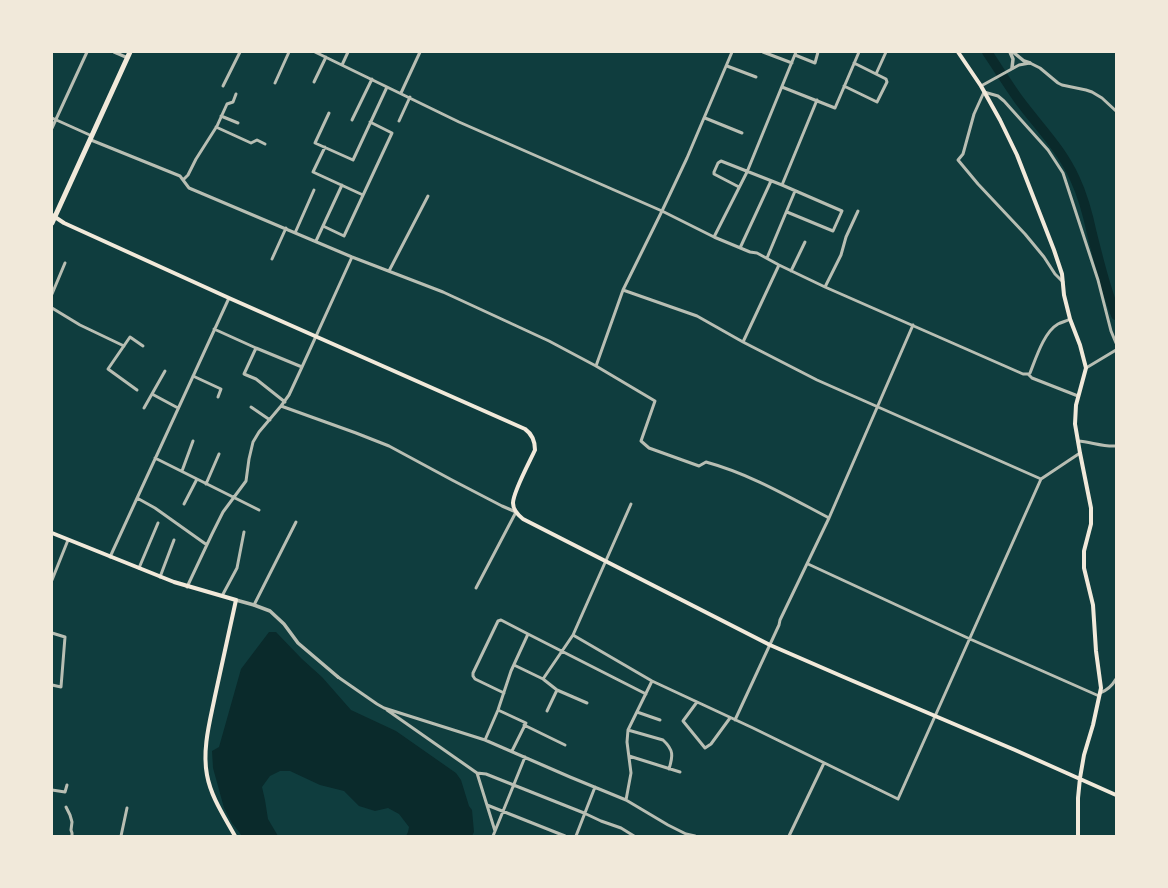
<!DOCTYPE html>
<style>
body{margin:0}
#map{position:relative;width:1168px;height:888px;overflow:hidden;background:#0f3d3e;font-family:Lora,serif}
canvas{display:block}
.frame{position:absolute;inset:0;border:53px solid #f1e9da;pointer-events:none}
</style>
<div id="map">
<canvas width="1168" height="888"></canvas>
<div class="frame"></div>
</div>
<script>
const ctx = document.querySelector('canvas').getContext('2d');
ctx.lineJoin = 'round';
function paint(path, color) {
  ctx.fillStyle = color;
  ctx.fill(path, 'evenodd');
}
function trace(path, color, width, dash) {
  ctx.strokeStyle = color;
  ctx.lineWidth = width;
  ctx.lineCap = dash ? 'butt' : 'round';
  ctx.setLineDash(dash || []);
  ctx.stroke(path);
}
paint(new Path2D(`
 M269 632H276L302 659 322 677 351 710 396 731 456 773 461 780 469 806 472 810 474 832 472 836H406L408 832 409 827 399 814 388 808 375 811 359 806 344 791 320 785 290 771H280L270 776 262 787 265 800 268 819 278 836H242L232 823 224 808 213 768 212 751 219 747 241 669Z`), '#0a2a2b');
trace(new Path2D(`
 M987 52C998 68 1008 85 1019 100 1039 127 1061 148 1075 179 1083 196 1088 215 1092 234 1099 261 1105 289 1116 315`), '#0a2a2b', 10);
trace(new Path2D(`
 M114 52 128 58
 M315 52 459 122 662 211 714 237 750 252 757 253 779 265 825 287 1023 374H1028L1032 378 1078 396
 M763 52 792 63
 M795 55 815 63 818 52
 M854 63 876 74
 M342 65 348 52
 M727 66 756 77
 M314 82 326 57
 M275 83 289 52
 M223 86 240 52
 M844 86 877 102 887 82 886 79 876 74 886 52
 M981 86 1019 65 1030 63 1040 68 1058 83 1062 85 1086 90 1092 92 1102 98 1116 111
 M782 87 835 108 859 52
 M401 93 420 52
 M329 113 315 143 353 160 387 87
 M221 116 238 123
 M52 118 92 136
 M705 118 742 133
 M352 120 372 79
 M399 121 410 97
 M216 127 251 143 257 140 265 144
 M52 128 87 52
 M91 140 180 176 189 188 352 257 443 292 495 316 549 341 596 366 655 401 641 441 649 448 699 466 706 462C750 474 789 497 829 518
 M325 147 313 172 363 195
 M183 180 188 175 196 159 217 126 227 104 233 102 236 94
 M782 185 817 100
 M739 187 714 174V172L718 163 721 161 782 185 842 211 833 231 787 212
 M323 226 344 236 392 133 370 122
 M295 233 314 190
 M714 237 747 172 796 52
 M316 241 342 185
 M740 248 771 181
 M767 258 795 191
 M272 259 286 228
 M389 271 428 196
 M791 271 805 242
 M1063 282 1055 274 1044 257 1025 234 978 184 958 160 963 154 974 114 984 92 998 96 1004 101 1048 150 1063 173 1098 280 1111 331 1116 343
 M825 287 841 255 846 237 858 211
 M623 290 697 316 743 342 817 380 1041 479
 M52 294 65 263
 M52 308 80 325 124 346
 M214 329 256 348 302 367
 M743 342 779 265
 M256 348 244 374 256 379 285 402
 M596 366 623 290 662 211 687 158 732 52
 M1086 368 1116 350
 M1028 374 1030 373C1036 358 1044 332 1058 324 1062 322 1067 321 1070 319
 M193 376 221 389 218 397
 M137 390 108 369 130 337 143 346
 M152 394 178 408
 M281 406 289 395 302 367 352 257
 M251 407 270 420
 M144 408 165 371
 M1078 441C1091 442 1103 447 1116 446
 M155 458 259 510
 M182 471 193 441
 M206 484 219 454
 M137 498 155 508 207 545
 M184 504 197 479
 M110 557 229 298
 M808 564 970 639 1099 696
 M139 568 158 523
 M160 577 174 540
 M52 580 68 540
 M187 587 212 534 223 512 246 481 249 459 253 442 259 432 281 406 356 433 389 446 452 480 502 506 516 512 476 588
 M222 596 237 568 244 532
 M254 605 296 522
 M52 633 65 637 61 687 52 685
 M573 635 652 681 753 728 898 799 1041 479 1080 453
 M514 665 543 679 557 690 587 703
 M338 677 377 704 384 708 485 740 570 777 626 800 668 825 686 834 695 836
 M543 679 573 635 631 504
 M504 693 475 679 473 676V673L498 621 501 620 528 634
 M1100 693C1108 690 1112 686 1116 679
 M697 702 683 721 705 748 711 744 730 718
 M387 710 477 773 486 774 584 813 601 821 621 828 634 836
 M498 710 526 723 512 751
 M547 711 557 690
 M637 712 660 720
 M735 720 779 625 780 620 829 518 913 325
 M524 725 565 745
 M628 730 663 740C674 750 673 756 669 769
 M485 740 498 710 511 671 528 634 646 694
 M629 756 680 772
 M477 773 495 831
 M52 790 65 792 67 785
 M626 800 631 773 627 742 628 730 652 681
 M487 805 565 836
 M66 807 70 815 72 822 71 830 72 833V836
 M121 836 127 808
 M493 836 525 757
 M576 836 595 787
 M789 836 824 763`), '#b8beb3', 3);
trace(new Path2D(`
 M1010 52 1013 59 1012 68
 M1013 52 1024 61 1030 63
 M236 600 254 605 270 611 284 624 298 643 338 677`), '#b8beb3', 3.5);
trace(new Path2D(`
 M958 52 981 86 1000 120 1017 155 1054 250 1062 274 1064 295 1070 319 1080 345 1086 368 1076 405 1075 424 1080 453 1091 508V524L1084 551V568L1093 605 1096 651 1101 688 1093 725 1084 755 1080 778 1078 798V836
 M52 215 64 223 229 298 525 429C532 434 535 441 535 450 530 461 513 492 513 503 513 510 518 515 523 519L770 645 846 678 1015 750 1116 795
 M52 533 174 582 236 600C229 632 222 664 215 696 210 721 202 749 207 775 211 797 224 816 235 836`), '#f1e9da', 4);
trace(new Path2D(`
 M52 223 130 52`), '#f1e9da', 5);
</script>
